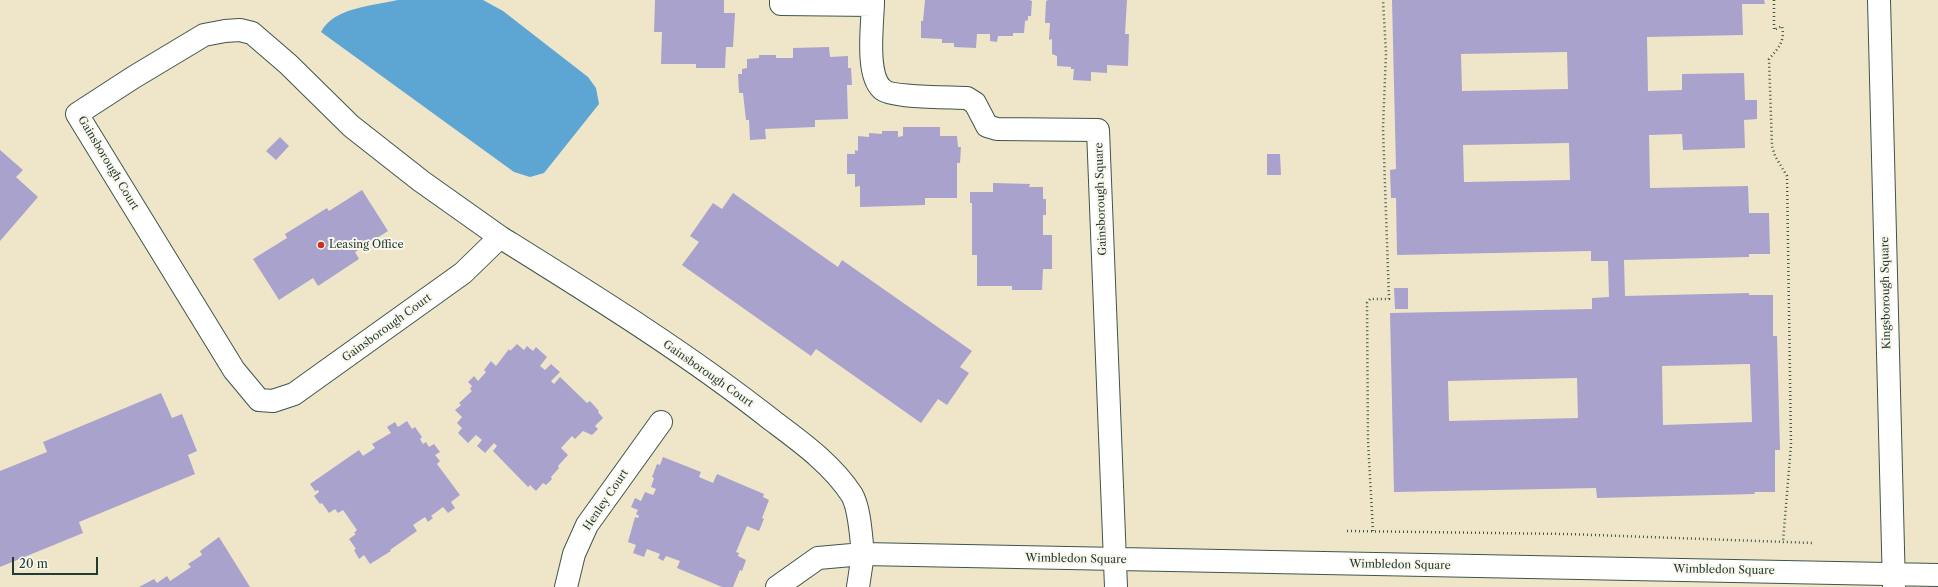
<!DOCTYPE html>
<style>
body{margin:0}
#map{position:relative;width:1938px;height:587px;overflow:hidden;background:#efe6c9;font-family:"Libre Caslon Text",serif}
canvas{display:block}
.scale{position:absolute;left:12px;top:557px;width:86px;height:18px;box-sizing:border-box;border:2px solid #1f3d34;border-top:0;padding-left:5px;font-size:12px;line-height:14px;white-space:nowrap;color:#1f3d34;-webkit-text-stroke:3px #fbf7ec;paint-order:stroke}
</style>
<div id="map">
<canvas width="1938" height="587"></canvas>
<div class="scale">20 m</div>
</div>
<script>
const ctx = document.querySelector('canvas').getContext('2d');
ctx.lineJoin = 'round';
function paint(path, color) {
  ctx.fillStyle = color;
  ctx.fill(path, 'evenodd');
}
function trace(path, color, width, dash) {
  ctx.strokeStyle = color;
  ctx.lineWidth = width;
  ctx.lineCap = dash ? 'butt' : 'round';
  ctx.setLineDash(dash || []);
  ctx.stroke(path);
}
function label(font, color, halo, rows, align = 'center') {
  ctx.font = font + ' "Libre Caslon Text",serif';
  ctx.lineWidth = 4;
  ctx.setLineDash([]);
  ctx.textBaseline = 'middle';
  ctx.strokeStyle = halo;
  ctx.fillStyle = color;
  for (const [text, x, y, turn = 0] of rows) {
    ctx.save();
    ctx.translate(x, y);
    ctx.rotate((+turn || 0) * Math.PI / 180);
    ctx.textAlign = isNaN(turn) ? turn : align;
    if (halo) ctx.strokeText(text, 0, 0);
    ctx.fillText(text, 0, 0);
    ctx.restore();
  }
}
paint(new Path2D(`
 M398 0H483L503 11 588 77 596 88 599 104 544 173 530 177 514 172 321 32C334 7 373 6 398 0Z`), '#5da5d3');
paint(new Path2D(`
 M655 0H724V13H735L733 47H726L725 68H696V64H661L662 32H654Z
 M925 0H1029L1032 1 1031 16H1028V20L1025 21 1024 33H1013V36H998L997 42 990 41V34H977L976 48 954 47V43H942V39L921 38V21H923Z
 M1048 0H1127L1125 34H1129L1128 66 1107 65V73L1091 72V81L1073 80 1074 69H1071V67L1057 66V56L1052 54V39L1049 40 1050 23H1045L1046 1Z
 M1392 0H1764L1765 4H1742L1743 35 1647 37 1648 91 1682 90V74L1744 73 1745 100H1757V119L1744 120 1745 148 1683 150 1682 134 1649 135 1650 188 1748 186 1749 213H1769L1770 254H1749V257L1624 260 1625 296 1749 293V295H1773V336H1777L1780 450H1775V492H1754L1755 494 1597 498 1596 488 1394 492 1390 313 1592 309V298L1609 297 1608 261H1591V251L1397 255 1396 198H1391L1390 170 1396 169ZM1567 52 1568 89 1462 91 1461 54ZM1569 143 1570 180 1464 182 1463 145ZM1750 364 1752 422 1663 425 1662 366ZM1577 378 1578 418 1449 421 1448 381Z
 M829 47 830 57 848 56V68H851L852 85H847L848 119 815 120V127L765 129 766 139 750 140 749 120H746L743 93H739L738 74H742V69L747 68V59L759 58V55H776V58H793V48Z
 M903 127H940V136H957L958 147H961L960 163H957V198H925V205L860 207V186L855 187V174H847V154H855V150L858 151V136L869 137V133L882 134V131H898V137L903 136Z
 M280 137 289 146 276 160 266 151Z
 M0 150 23 170 16 177 38 197 0 241Z
 M1267 154H1280L1281 175H1267Z
 M993 183 1030 184 1029 187H1043V199H1046V215H1043V235H1052V269H1043L1042 290H1012V286H977V255H972V203H970V192H993Z
 M362 190 388 231 355 252 359 259 318 286 313 278 279 300 253 259 287 238 285 234 327 208 329 211Z
 M733 193 838 267 842 260 972 351 960 367 969 373 947 405 938 399 921 423 816 349 811 356 682 265 699 242 690 236 713 203 722 209Z
 M1394 288H1408V309H1395Z
 M517 344 524 350 527 346 533 351 536 347 547 357 540 366 545 370 551 364 560 372 551 381 554 384 560 377 587 403 590 401 599 411 598 412 603 418 595 426 598 429 592 435 583 431 575 439 572 436 561 448 568 455 558 466 559 468 551 477 552 479 546 485 543 483 536 491 530 485 528 487 493 451 497 446 494 443 485 453 477 446 482 440 476 435 468 443 458 433 462 428 457 423 462 417 455 410 461 405 459 403 472 391 470 389 472 386 468 382 474 376 478 381 486 372 484 370 491 361 496 366 509 349 510 351Z
 M161 393 172 418 182 414 197 451 188 455 195 474 79 522 83 533 0 567V471L47 452 43 442Z
 M407 421 412 429 415 427 422 437 420 439 423 444 426 442 429 447 434 444 440 452 435 455 440 461 437 464 460 495 451 502 455 508 448 513 443 507 431 516 433 518 428 522 425 517 413 525 417 531 390 550 391 551 370 564 364 555 359 559 354 550 356 549 349 539 356 534 354 533 357 530 343 510 338 513 335 509 329 513 322 503 320 504 314 496 319 492 318 490 315 491 310 484 359 450 363 456 375 448 372 444 391 433 387 427 395 422 398 427Z
 M663 457 701 472 699 477 713 483 717 474 764 494 763 497 769 500 762 518 764 519 759 531 747 526 736 552 739 553 738 556 746 560 742 571 740 570 733 587H722L677 568 680 561 666 556 663 561 658 558 660 554 647 549 644 557 633 553 636 545 628 542 635 517 638 518 639 516 636 514 638 510 631 507 635 498 641 501 645 492 653 495 656 489 651 487 654 478 652 477 657 464 660 465Z
 M219 537 250 587H139L154 579 157 583 167 576 170 581 191 567 188 564 202 555 200 551Z`), '#a9a2cd');
const street = new Path2D(`
 M781 0V4L873 5
 M873 0C873 22 865 74 882 89 891 98 952 97 967 98L975 103 987 126 997 129 1098 130 1116 587
 M1879 0 1894 587
 M500 237 421 181 351 126 288 64 252 33 240 30 225 31 204 35 134 77 77 114 234 370 259 400 273 401 294 394 463 273 500 237C593 295 687 353 773 421 801 442 833 465 852 495 860 509 861 538 863 554L1938 575
 M566 587 574 554 587 525 661 422
 M777 587 818 558 863 554 858 587`);
trace(street, '#3e564a', 24);
trace(new Path2D(`
 M1774 0V30L1782 26C1785 42 1779 47 1769 59L1772 146 1775 156 1787 176 1791 445 1783 542
 M1347 531 1567 534 1813 543
 M1373 531 1368 441 1367 303 1370 299H1389L1383 128 1386 53 1383 0`), '#3e564a', 2.5, [1, 3]);
trace(street, '#fff', 22);
for (const [x, y, r, color] of [
 [321,245,4,"#c8321e"]
]) {
  const dot = new Path2D();
  dot.arc(x, y, r, 0, 2 * Math.PI);
  ctx.fillStyle = color;
  ctx.fill(dot);
  trace(dot, '#fbf7ec', 1.5);
}
label('11px', '#1f3d34', '#fbf7ec', [
 ["Gainsborough Court",108,163,59],
 ["Gainsborough Square",1101,199,-92],
 ["Kingsborough Square",1886,293,-91],
 ["Gainsborough Court",387,328,-36],
 ["Gainsborough Court",708,374,35],
 ["Henley Court",606,500,-56],
 ["Wimbledon Square",1076,559,1],
 ["Wimbledon Square",1400,565,1],
 ["Wimbledon Square",1724,570,1]
]);
label('11px', '#1f3d34', '#fbf7ec', [
 ["Leasing Office",329,245]
], 'left');
</script>
